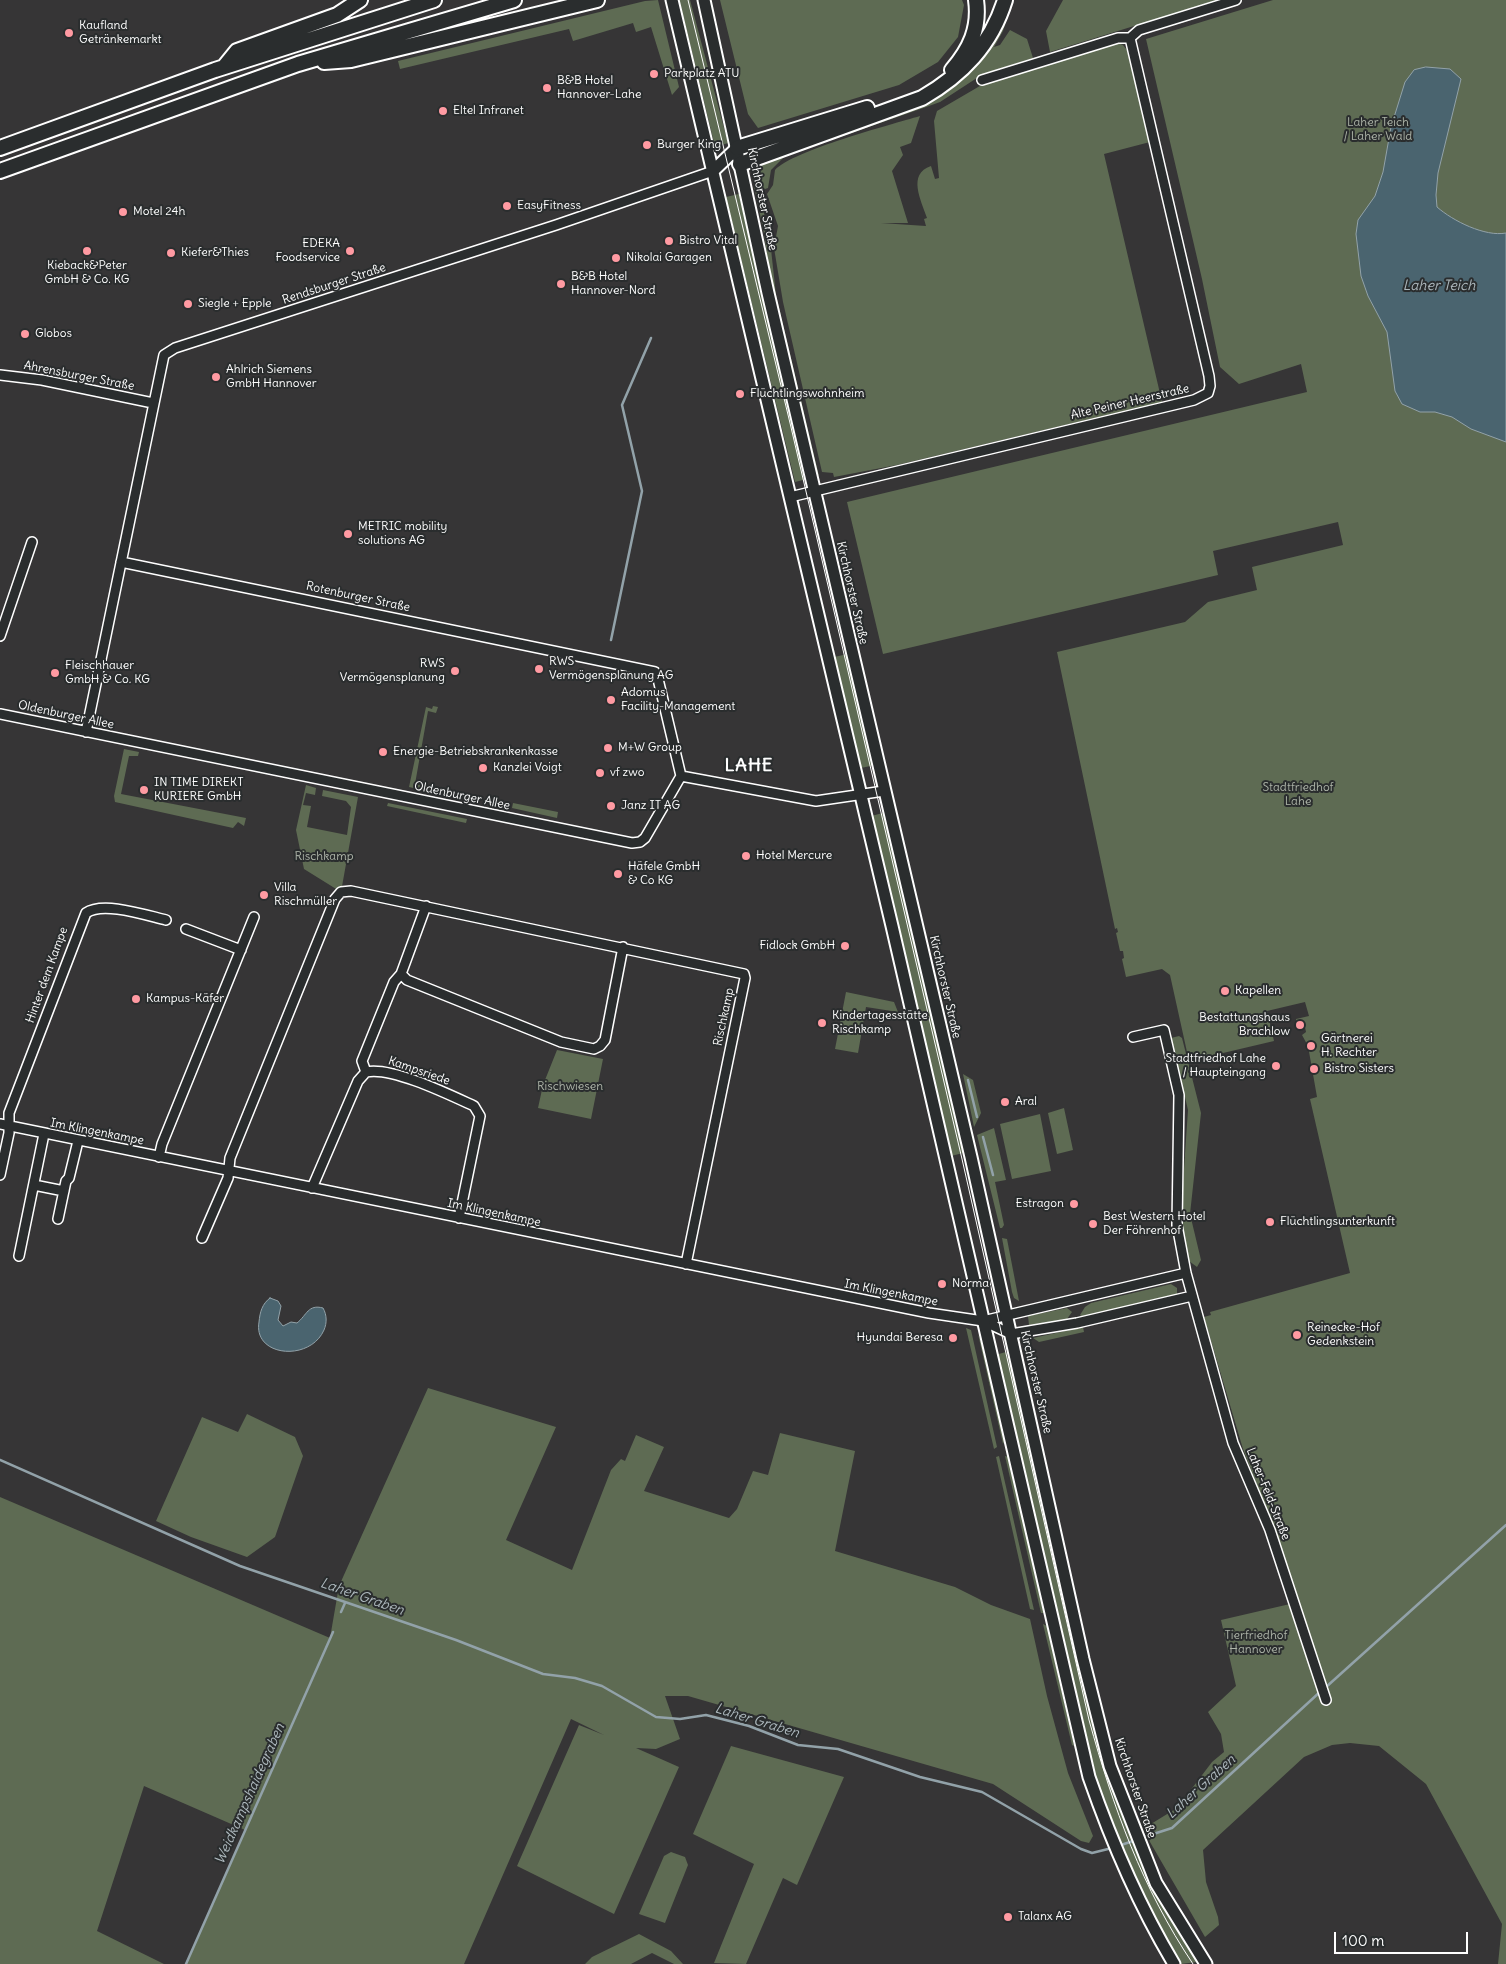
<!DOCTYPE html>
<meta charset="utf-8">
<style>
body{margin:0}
#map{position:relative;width:1506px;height:1964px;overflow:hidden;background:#363536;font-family:Delius,sans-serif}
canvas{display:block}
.scale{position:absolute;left:1334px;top:1932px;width:134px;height:22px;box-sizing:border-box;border:2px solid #fff;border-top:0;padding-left:6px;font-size:15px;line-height:18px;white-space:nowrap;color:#fff;-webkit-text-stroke:4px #2a2d2e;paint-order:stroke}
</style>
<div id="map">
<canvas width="1506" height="1964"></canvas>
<div class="scale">100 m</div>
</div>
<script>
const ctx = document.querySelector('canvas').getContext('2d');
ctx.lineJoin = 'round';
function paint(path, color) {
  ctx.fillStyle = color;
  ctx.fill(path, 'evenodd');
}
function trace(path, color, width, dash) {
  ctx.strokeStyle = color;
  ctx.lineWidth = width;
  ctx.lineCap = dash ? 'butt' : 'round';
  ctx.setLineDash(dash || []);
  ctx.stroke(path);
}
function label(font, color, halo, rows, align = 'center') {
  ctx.font = font + ' Delius,sans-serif';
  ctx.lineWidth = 4;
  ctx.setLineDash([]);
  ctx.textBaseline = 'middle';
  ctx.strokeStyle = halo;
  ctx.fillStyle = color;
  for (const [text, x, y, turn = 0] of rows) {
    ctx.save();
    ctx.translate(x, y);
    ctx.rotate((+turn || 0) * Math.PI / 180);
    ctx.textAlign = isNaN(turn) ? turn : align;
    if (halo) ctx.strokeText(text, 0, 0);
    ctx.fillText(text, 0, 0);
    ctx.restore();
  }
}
paint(new Path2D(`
 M658 0 679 87 672 95 651 27 636 32 633 23 573 41 569 29 400 69 398 61 645 1Z
 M676 0H690L728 143 715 147 684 19Z
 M720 0H962L964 5 958 37 938 62 899 85 758 128 748 114Z
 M1008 0H1013L1003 31 994 47 1000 45 1010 30 1027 39 1033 58 983 74 940 102 929 106 785 156 771 170 768 188 762 190 758 172 760 162 942 91Z
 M1063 0H1218L1050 52 1046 31Z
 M1273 0H1506V1964H1498L1502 1924 1426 1784 1379 1746 1350 1743 1332 1745 1304 1757 1203 1850 1206 1882 1218 1917 1219 1925 1205 1937 1150 1842 1146 1827 1177 1808 1212 1762 1224 1752 1221 1734 1208 1712 1236 1686 1221 1620 1290 1604 1306 1655 1316 1653 1280 1544 1243 1449 1204 1317 1211 1315 1210 1312 1350 1273 1310 1099 1317 1097 1308 1046 1302 1035 1306 1032 1305 1027 1298 1029 1296 1019 1309 1016 1305 1002 1267 1011 1274 1041 1189 1061 1170 975 1162 969 1126 977 1122 959 1124 958 1123 951H1120L1116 933 1118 932 1117 928 1115 929 1057 652 1185 622 1208 602 1257 590 1252 567 1343 545 1338 522 1213 551 1218 575 883 654 847 502 1307 392 1301 364 1239 384 1220 367 1202 279 1146 39Z
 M1115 42 1123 45 1127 50 1150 142 1104 154 1162 402 897 465 834 477 833 473 822 472 783 302 774 248 778 226 767 194 773 185 775 170C794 150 890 125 920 116L911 143 900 147 903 155 892 171 908 223H881L926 226 924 219 927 218C921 200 907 174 931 166L935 179 939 178 934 121 937 111 985 83Z
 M754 186H758L770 240 776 295 819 476 815 472 773 298 764 233Z
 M739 194 807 479 795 482 726 197Z
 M848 654 875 765 861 768 834 657Z
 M433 706 438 707 436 713 428 711 415 784 451 792 454 797 409 787 426 707 432 709Z
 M124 749 139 752 138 756H129L121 794 246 818 244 826 238 822 233 828 115 802 114 796Z
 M306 785 316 788 315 795 306 793 303 805 311 806 307 827 347 835 351 807 346 801 322 796 323 790 358 797 341 892 304 869 296 830Z
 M388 803 467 819 466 823 387 806Z
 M513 803 558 812 557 818 512 808Z
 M883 813 963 1153 951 1156 871 816Z
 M846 992 894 1002 898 1012 866 1007 858 1053 835 1049Z
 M1179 1036 1182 1038 1201 1113 1190 1214 1201 1260 1197 1267 1189 1261 1180 1227 1188 1110 1171 1038Z
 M557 1050 603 1059 591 1119 538 1108 543 1085Z
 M963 1074 973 1080 981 1113 974 1127Z
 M1064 1108 1073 1150 1057 1154 1048 1113Z
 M1040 1114 1051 1171 1012 1179 1000 1124Z
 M994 1128 1006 1180 995 1182 1004 1225 1002 1228H1000L977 1135Z
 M1002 1238 1007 1239 1019 1301 1014 1298 1012 1292Z
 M1171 1284 1177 1288V1294L1166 1298 1083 1318 1080 1315 1085 1307 1091 1303Z
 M1067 1308 1072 1312 1067 1319 1029 1325 1028 1316Z
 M1083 1327 1084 1332 1039 1342 1033 1338Z
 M966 1328 971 1330 997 1447 994 1449Z
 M978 1334 986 1355 1005 1440 1003 1444Z
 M1006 1352 1020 1396 1102 1752C1126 1826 1155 1895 1197 1962L1181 1964 1141 1895 1096 1785 995 1355Z
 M428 1388 556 1427 506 1540 572 1570 611 1470 621 1459 625 1461 636 1435 664 1447 644 1491 729 1518 737 1509 753 1471 768 1475 780 1433 855 1451 835 1551 955 1587 991 1605 1030 1619 1047 1696 1068 1773 1093 1836 1089 1843 1081 1841 993 1784 688 1696H665L680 1739 656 1749 636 1748 679 1767 614 1914 517 1866 579 1725 604 1735 571 1719 464 1964H186L245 1830 144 1786 97 1931 164 1964H0V1497L330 1638 339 1586Z
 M247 1414 295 1437 303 1456 275 1537 247 1557 191 1537 156 1521 202 1417 238 1432Z
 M999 1456 1034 1610 1030 1609 996 1457Z
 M1005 1456 1009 1457 1044 1613H1041Z
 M1043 1624 1047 1626 1074 1746 1072 1745Z
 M731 1746 844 1777 797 1885 783 1878 746 1964 714 1963 754 1864 693 1834Z
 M671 1852 685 1857 688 1865 665 1923 639 1914 664 1856Z
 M639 1934 671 1951 683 1964H674L652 1953 631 1964H585L592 1957Z`), '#5e6b53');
const water = new Path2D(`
 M1426 67 1450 69 1461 79 1438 173 1436 195 1437 207C1453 221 1485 237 1506 233V442L1471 429 1452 417 1435 412H1420L1402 404 1395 391 1387 332 1368 296 1361 276 1356 234 1358 220 1375 196 1383 172 1391 127 1405 82 1414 70Z
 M270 1298 278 1301 281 1306 278 1320 283 1326 291 1322 297 1323C307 1315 308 1304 323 1308 327 1315 327 1323 324 1330 310 1362 253 1357 259 1322 260 1312 262 1304 270 1298Z`);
paint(water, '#4a646f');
trace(water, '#92a2a9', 1);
trace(new Path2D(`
 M611 640 642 491 622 405 651 338
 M968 1080 977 1117
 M983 1137 993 1175
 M0 1460 240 1566 456 1640 543 1674 575 1678 602 1686 656 1717 680 1719 706 1715 749 1726 798 1745 838 1749 920 1777 982 1792 1081 1849 1092 1853 1112 1848
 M341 1612 345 1603
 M1325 1688 1506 1525
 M1141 1838 1172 1828 1321 1691
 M1118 1846 1136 1840
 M186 1964 333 1632`), '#92a2a9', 2.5);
const minor = new Path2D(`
 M982 80 1118 38H1130
 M0 375 42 380 153 403
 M790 497 1194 400 1208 393 1210 386 1209 376 1130 38 1139 30 1236 0
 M121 562 655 672 658 679 681 776
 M0 636 32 542
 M0 714 632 843 640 842 645 838 681 776
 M86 732 164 355 175 348 556 225 713 171
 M681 776 816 801 884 791
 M186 929 241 950
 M401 974 407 980 561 1042 594 1049 600 1046 605 1040 623 947
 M1133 1037 1164 1030 1179 1095 1177 1225 1186 1273 1233 1443 1270 1530 1326 1700
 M366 1072 362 1061 394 982 401 974 426 906
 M0 1124 929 1313 983 1321 1011 1334 1077 1323 1192 1296
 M159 1157 162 1144 254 917
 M0 1175 9 1133V1113L86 913C103 901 145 915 166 920
 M34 1185 64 1191
 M312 1188 358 1081 366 1072C391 1066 450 1095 474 1106L480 1116 459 1218
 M58 1219 66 1181 69 1178 78 1141
 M202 1238 228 1178 230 1158 335 899 341 892 351 891 744 974 745 978 686 1264
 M19 1256 44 1134
 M983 1321 1186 1273`);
const major = new Path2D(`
 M672 0 892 926 1089 1777C1112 1843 1138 1904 1174 1964
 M704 0 768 293 971 1157 1083 1659 1110 1766 1156 1883 1206 1964
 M713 171 737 148`);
const highway = new Path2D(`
 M324 62 351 60 597 0
 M224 67 237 51 337 15 360 0
 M952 70C970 49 980 28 976 0
 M0 148 215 70 434 0
 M737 148 867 108
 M740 164 922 98C962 75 991 45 1005 0
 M0 171 298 64 514 0`);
trace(minor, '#fff', 12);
trace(major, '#fff', 15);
trace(highway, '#fff', 18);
trace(minor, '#2a2d2e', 9);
trace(major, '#2a2d2e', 11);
trace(highway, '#2a2d2e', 14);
trace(new Path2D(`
 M688 0 790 423 962 1159 1089 1720C1113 1807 1142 1888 1193 1964`), '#fff', 1);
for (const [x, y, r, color] of [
 [69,33,5,"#ff9aa2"],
 [654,74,5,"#ff9aa2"],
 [547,88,5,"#ff9aa2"],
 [443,111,5,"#ff9aa2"],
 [647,145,5,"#ff9aa2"],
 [507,206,5,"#ff9aa2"],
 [123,212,5,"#ff9aa2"],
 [669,241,5,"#ff9aa2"],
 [87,251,5,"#ff9aa2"],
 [350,251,5,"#ff9aa2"],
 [171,253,5,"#ff9aa2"],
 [616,258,5,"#ff9aa2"],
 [561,284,5,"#ff9aa2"],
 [188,304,5,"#ff9aa2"],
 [25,334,5,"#ff9aa2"],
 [216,377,5,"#ff9aa2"],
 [740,394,5,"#ff9aa2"],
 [348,534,5,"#ff9aa2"],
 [539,669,5,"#ff9aa2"],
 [455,671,5,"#ff9aa2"],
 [55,673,5,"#ff9aa2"],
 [611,700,5,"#ff9aa2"],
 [608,748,5,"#ff9aa2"],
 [383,752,5,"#ff9aa2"],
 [483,768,5,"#ff9aa2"],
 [600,773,5,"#ff9aa2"],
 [144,790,5,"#ff9aa2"],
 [611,806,5,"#ff9aa2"],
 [746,856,5,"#ff9aa2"],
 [618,874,5,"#ff9aa2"],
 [264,895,5,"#ff9aa2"],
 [845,946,5,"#ff9aa2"],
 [1225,991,5,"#ff9aa2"],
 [136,999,5,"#ff9aa2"],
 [822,1023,5,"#ff9aa2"],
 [1300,1025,5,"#ff9aa2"],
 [1311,1046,5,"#ff9aa2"],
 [1276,1066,5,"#ff9aa2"],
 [1314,1069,5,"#ff9aa2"],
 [1005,1102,5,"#ff9aa2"],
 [1074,1204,5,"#ff9aa2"],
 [1270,1222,5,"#ff9aa2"],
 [1093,1224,5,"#ff9aa2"],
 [942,1284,5,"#ff9aa2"],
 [1297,1335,5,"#ff9aa2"],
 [953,1338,5,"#ff9aa2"],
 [1008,1917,5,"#ff9aa2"]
]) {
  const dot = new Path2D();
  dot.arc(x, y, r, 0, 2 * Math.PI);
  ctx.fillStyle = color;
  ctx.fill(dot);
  trace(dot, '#2a2d2e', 2);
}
label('12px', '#fff', '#2a2d2e', [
 ["Kaufland",79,26],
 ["Getränkemarkt",79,40],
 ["Parkplatz ATU",664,74],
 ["B&B Hotel",557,81],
 ["Hannover-Lahe",557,95],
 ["Eltel Infranet",453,111],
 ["Burger King",657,145],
 ["EasyFitness",517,206],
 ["Motel 24h",133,212],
 ["Bistro Vital",679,241],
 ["EDEKA",340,244,"right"],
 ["Foodservice",340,258,"right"],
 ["Kiefer&Thies",181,253],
 ["Nikolai Garagen",626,258],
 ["Kieback&Peter",87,266,"center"],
 ["GmbH & Co. KG",87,280,"center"],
 ["B&B Hotel",571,277],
 ["Hannover-Nord",571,291],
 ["Siegle + Epple",198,304],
 ["Globos",35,334],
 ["Ahlrich Siemens",226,370],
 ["GmbH Hannover",226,384],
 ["Flüchtlingswohnheim",750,394],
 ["METRIC mobility",358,527],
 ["solutions AG",358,541],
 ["RWS",549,662],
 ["Vermögensplanung AG",549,676],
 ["RWS",445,664,"right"],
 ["Vermögensplanung",445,678,"right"],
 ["Fleischhauer",65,666],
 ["GmbH & Co. KG",65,680],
 ["Adomus",621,693],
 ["Facility-Management",621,707],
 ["M+W Group",618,748],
 ["Energie-Betriebskrankenkasse",393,752],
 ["Kanzlei Voigt",493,768],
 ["vf zwo",610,773],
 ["IN TIME DIREKT",154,783],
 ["KURIERE GmbH",154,797],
 ["Janz IT AG",621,806],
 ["Hotel Mercure",756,856],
 ["Häfele GmbH",628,867],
 ["& Co KG",628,881],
 ["Villa",274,888],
 ["Rischmüller",274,902],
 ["Fidlock GmbH",835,946,"right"],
 ["Kapellen",1235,991],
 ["Kampus-Käfer",146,999],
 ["Kindertagesstätte",832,1016],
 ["Rischkamp",832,1030],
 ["Bestattungshaus",1290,1018,"right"],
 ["Brachlow",1290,1032,"right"],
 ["Gärtnerei",1321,1039],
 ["H. Rechter",1321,1053],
 ["Stadtfriedhof Lahe",1266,1059,"right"],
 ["/ Haupteingang",1266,1073,"right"],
 ["Bistro Sisters",1324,1069],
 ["Aral",1015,1102],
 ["Estragon",1064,1204,"right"],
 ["Best Western Hotel",1103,1217],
 ["Der Föhrenhof",1103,1231],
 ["Flüchtlingsunterkunft",1280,1222],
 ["Norma",952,1284],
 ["Reinecke-Hof",1307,1328],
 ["Gedenkstein",1307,1342],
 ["Hyundai Beresa",943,1338,"right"],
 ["Talanx AG",1018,1917]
], 'left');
label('12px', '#aeb5a9', '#2a2d2e', [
 ["Laher Teich",1378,123],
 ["/ Laher Wald",1378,137],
 ["Stadtfriedhof",1298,788],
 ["Lahe",1298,802],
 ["Rischkamp",324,857],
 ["Rischwiesen",570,1087],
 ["Tierfriedhof",1256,1636],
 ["Hannover",1256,1650]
]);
label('12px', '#fff', '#2a2d2e', [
 ["Kirchhorster Straße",762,199,78],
 ["Rendsburger Straße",334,284,-18],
 ["Ahrensburger Straße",79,376,11],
 ["Alte Peiner Heerstraße",1130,402,-13],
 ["Kirchhorster Straße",852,593,77],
 ["Rotenburger Straße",358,597,12],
 ["Oldenburger Allee",66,715,12],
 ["Oldenburger Allee",462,796,12],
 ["Hinter dem Kampe",47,975,-70],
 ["Kirchhorster Straße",945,987,77],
 ["Rischkamp",724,1017,-78],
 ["Kampsriede",419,1071,19],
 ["Im Klingenkampe",97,1132,11],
 ["Im Klingenkampe",494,1213,12],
 ["Im Klingenkampe",891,1293,11],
 ["Kirchhorster Straße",1036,1382,77],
 ["Laher-Feld-Straße",1268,1494,68],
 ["Kirchhorster Straße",1135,1788,71]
]);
label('italic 14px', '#aeb9be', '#2a2d2e', [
 ["Laher Teich",1439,286],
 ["Laher Graben",362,1597,19],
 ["Laher Graben",757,1721,17],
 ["Laher Graben",1201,1787,-42],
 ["Weidkampshaidegraben",250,1794,-66]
]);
ctx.letterSpacing = '1px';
label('bold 18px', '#fff', '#2a2d2e', [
 ["LAHE",749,766]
]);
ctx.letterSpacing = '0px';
</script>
